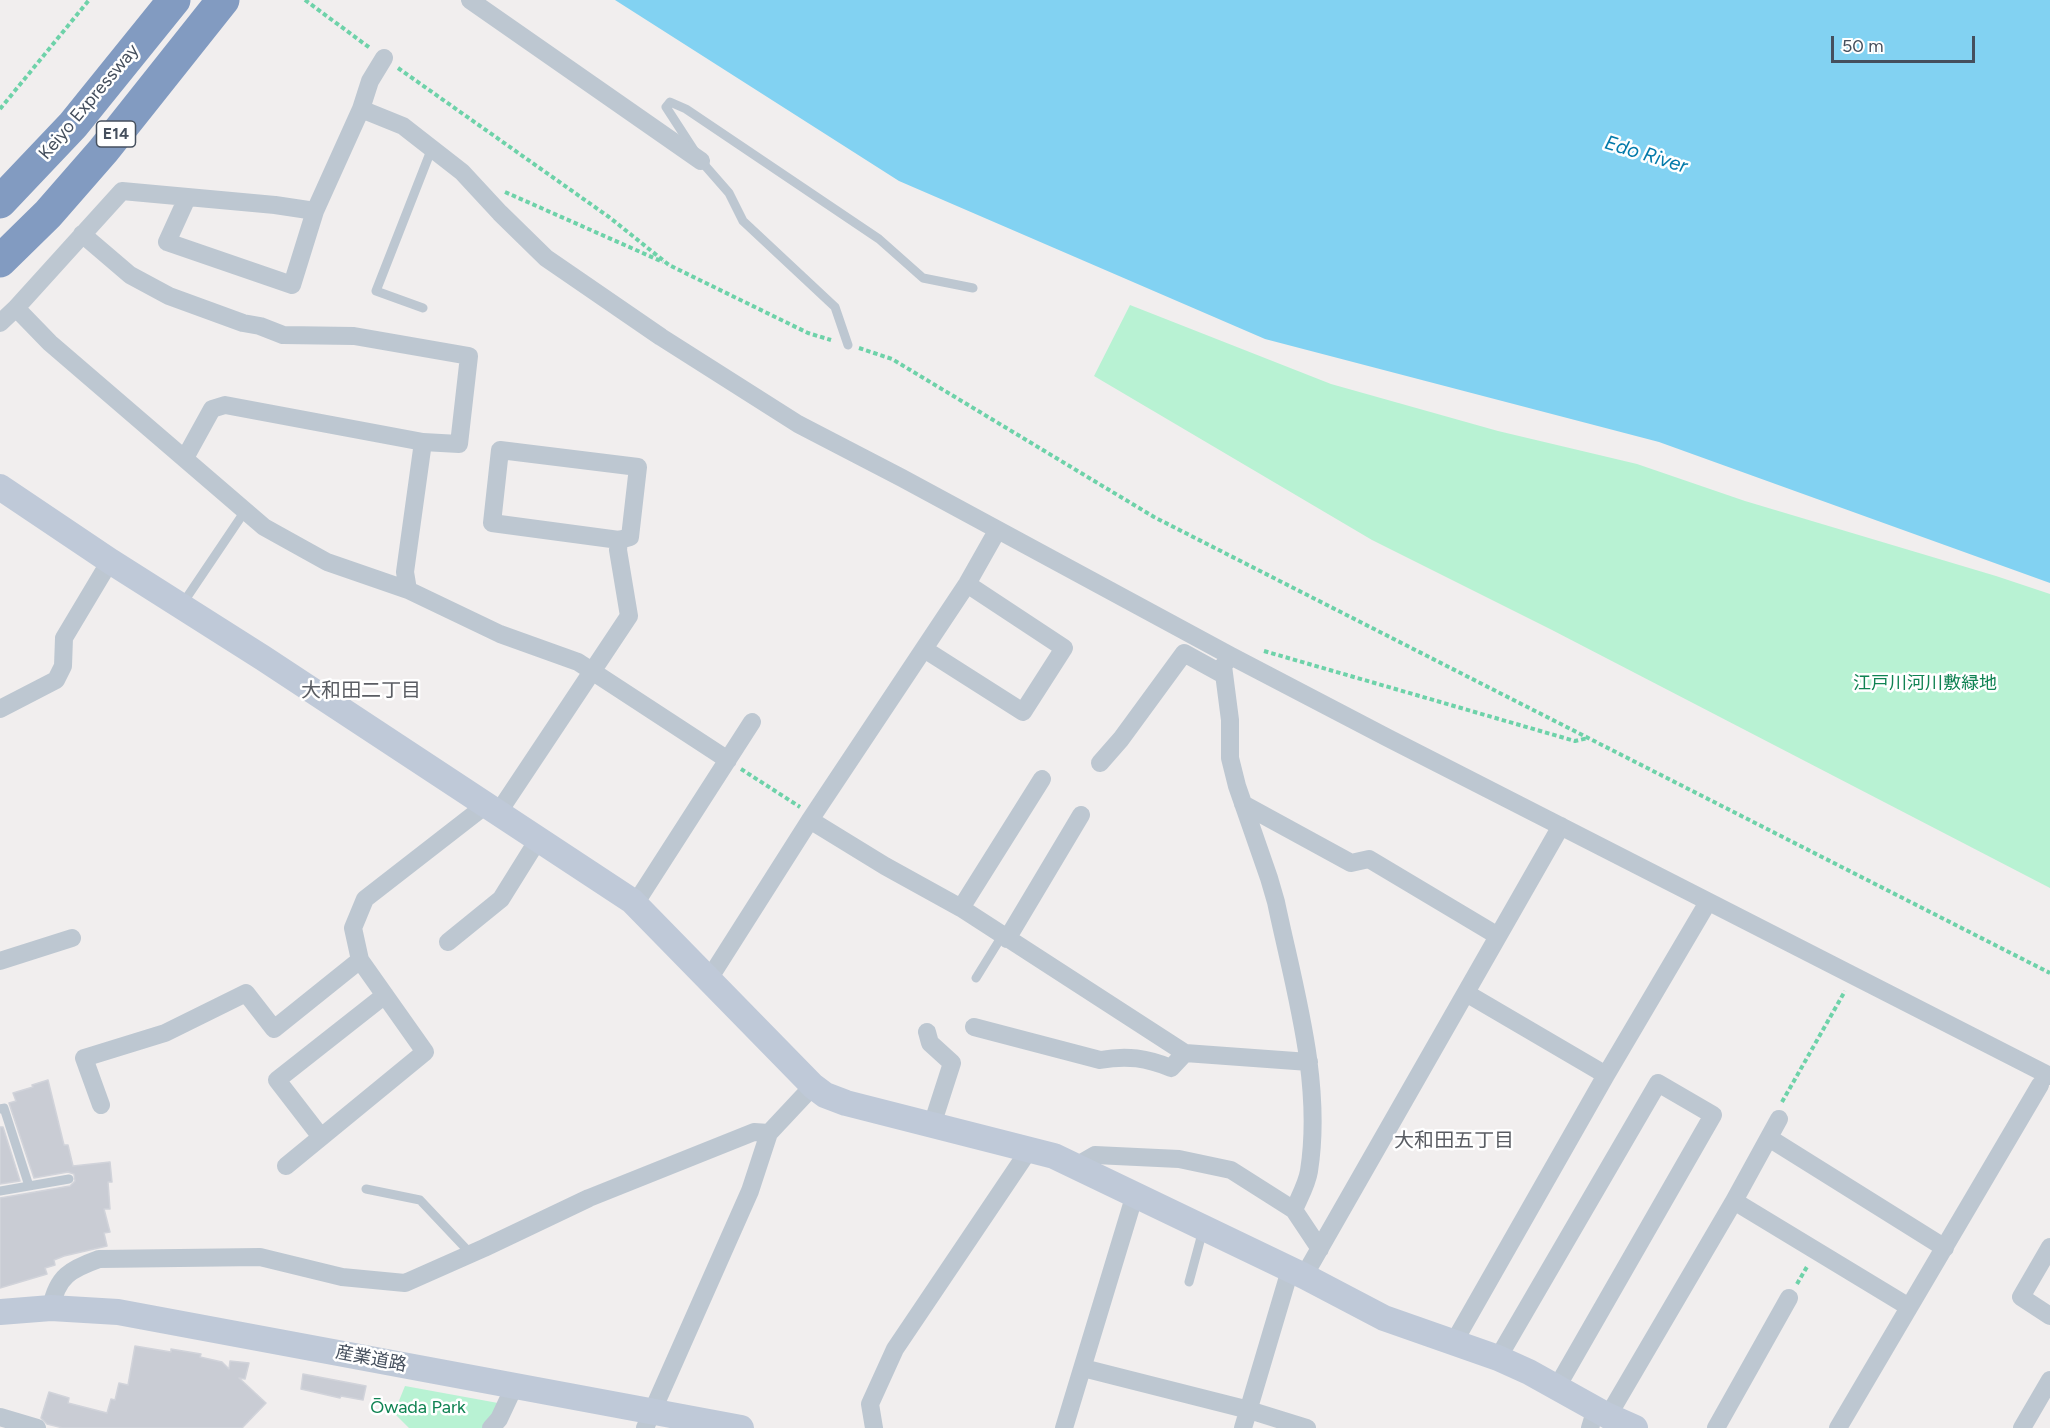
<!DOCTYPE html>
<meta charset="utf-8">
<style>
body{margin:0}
#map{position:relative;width:2050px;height:1428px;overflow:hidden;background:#f1eeee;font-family:Figtree,sans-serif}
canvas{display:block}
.scale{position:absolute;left:1831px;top:36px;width:144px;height:27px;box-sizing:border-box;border:3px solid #454f5d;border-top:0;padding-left:8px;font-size:18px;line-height:21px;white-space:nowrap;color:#454f5d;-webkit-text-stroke:4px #fff;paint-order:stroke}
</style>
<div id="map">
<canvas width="2050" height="1428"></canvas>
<div class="scale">50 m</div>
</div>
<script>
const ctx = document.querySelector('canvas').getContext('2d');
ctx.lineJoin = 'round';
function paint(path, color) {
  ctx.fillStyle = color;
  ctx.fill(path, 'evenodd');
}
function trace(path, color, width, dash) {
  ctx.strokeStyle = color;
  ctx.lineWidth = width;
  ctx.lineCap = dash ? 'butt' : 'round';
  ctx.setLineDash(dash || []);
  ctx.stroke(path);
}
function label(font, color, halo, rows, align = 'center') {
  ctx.font = font + ' Figtree,"Noto Sans JP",sans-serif';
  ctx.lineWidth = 5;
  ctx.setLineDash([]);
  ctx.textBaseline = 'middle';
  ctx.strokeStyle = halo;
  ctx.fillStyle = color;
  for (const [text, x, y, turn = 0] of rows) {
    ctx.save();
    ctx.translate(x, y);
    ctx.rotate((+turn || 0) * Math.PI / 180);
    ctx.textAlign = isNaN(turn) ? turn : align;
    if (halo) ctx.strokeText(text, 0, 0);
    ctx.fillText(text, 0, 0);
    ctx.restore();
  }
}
paint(new Path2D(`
 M1130 305 1331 384 1498 431 1637 464 1745 501 1996 576 2050 594V888L1552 630 1372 540 1094 376Z
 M405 1386 498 1403 485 1428H409L394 1413Z`), '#b8f2d3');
paint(new Path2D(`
 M615 0H2050V583L1659 442 1265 339 899 181Z`), '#82d2f2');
const building = new Path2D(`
 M48 1080 64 1145H68L73 1166 110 1162 112 1182H108L110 1209H104L110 1232 104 1233 107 1246 64 1256 54 1260 55 1265 45 1268 47 1274 0 1288V1198L70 1186 75 1181 74 1174 68 1172 34 1178 9 1103 16 1101 13 1093 33 1087 32 1085Z
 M0 1127H3L20 1181 0 1184Z
 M135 1346 171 1352V1349L201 1354 200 1357 222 1362 229 1369 230 1361 249 1363 245 1379 239 1378 266 1403 242 1428H63L47 1424 41 1418 49 1392 69 1398 68 1403 107 1413 111 1399 115 1400 119 1383 128 1385Z
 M303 1374 366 1386 363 1400 341 1396 340 1398 301 1389Z`);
paint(building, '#c9ccd4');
trace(building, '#d1d3da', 1.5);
trace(new Path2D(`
 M305 0 370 48
 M398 68 609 217 669 265 808 333 831 340
 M0 109 89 0
 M505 192 663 262
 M859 348 892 359 1154 517 2050 973
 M1264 651 1575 741 1588 738
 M741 769 800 807
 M1782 1102 1845 991
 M1797 1284 1808 1265`), '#6ed2a9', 4, [4.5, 3]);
trace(new Path2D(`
 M423 308 376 291 432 148
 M848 345 835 307 743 221 729 193 701 161 666 107 670 102 686 109 879 239 923 278 973 288
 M181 606 245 511
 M976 978 1002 936
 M0 1109 4 1108 29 1186
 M366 1189 420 1200 471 1254
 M0 1191 69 1179
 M1189 1282 1203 1230`), '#bdc7d1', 9);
trace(new Path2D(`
 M470 0 701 161
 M361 109 370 81 384 58
 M187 198 167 242 292 285 315 211
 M82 234 130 275 169 296 243 323 260 326 283 335 354 336 469 356 459 444 423 442
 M16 308 50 343 264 527 327 562 408 590
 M0 323 16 308 122 191 275 205 315 211 361 109 403 126 462 172 500 213 546 258 661 337 798 424 902 478 1231 656 1388 738 2050 1076
 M185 458 212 409 225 405 423 442 405 572 408 590 500 634 578 662 728 760
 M924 649 1023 712 1064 648 967 584
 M1231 656 1223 666 1230 720V758L1237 786 1269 878 1276 902C1294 988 1323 1082 1309 1171 1307 1184 1299 1198 1294 1210
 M0 709 56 680 63 666 64 638 110 561
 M1100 763 1121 739 1184 653 1224 675
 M1243 804 1351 863 1369 859 1498 936
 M498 813 629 616 618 550 619 540 630 537 638 467 500 450 492 523 619 540
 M810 820 885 866 961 908 1185 1053 1309 1062
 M635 904 752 722
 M961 908 1042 779
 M1007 939 1081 815
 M448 942 501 899 539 838
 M0 961 72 938
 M709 979 810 820 967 584 993 538
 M1466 993 1606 1075
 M974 1027 1100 1060C1127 1055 1147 1058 1171 1068L1185 1053
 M927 1032 930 1043 952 1063 932 1125
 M101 1105 84 1058 165 1033 246 993 274 1029 360 960
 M321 1137 277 1080 385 995
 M1769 1138 1945 1248
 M286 1166 425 1052 360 960 353 928 365 899 486 805
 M1076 1166 1095 1155 1179 1159 1231 1170 1294 1210 1320 1249
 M1734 1201 1909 1307
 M2050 1247 2021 1297 2050 1316
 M1304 1276 1561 826
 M51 1308C57 1276 71 1269 99 1259L260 1257 342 1277 405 1283 484 1248 589 1198 754 1132 769 1133
 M1454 1342 1606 1075 1708 902
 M1498 1358 1658 1083 1713 1115 1557 1387
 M1083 1368 1249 1410 1307 1428
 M1608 1416 1734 1201 1779 1119
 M0 1417 37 1428
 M491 1428 499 1419 514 1387
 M645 1428 750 1191 769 1133 813 1086
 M874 1428 870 1404 895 1349 1029 1150
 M1064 1428 1135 1194
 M1243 1428 1290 1270
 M1590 1428 1596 1408
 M1716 1428 1789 1298
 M1838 1428 2040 1085
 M2022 1428 2050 1380`), '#bdc7d1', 18);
trace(new Path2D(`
 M0 487 110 561 263 658 632 901 813 1086 825 1095 846 1103 1054 1156 1304 1276 1384 1318 1498 1358 1529 1372 1608 1416 1635 1428
 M0 1312 51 1308 118 1312 741 1428`), '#bfc9d8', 26);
trace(new Path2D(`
 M0 202 73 125 174 0
 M0 261 48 214 103 151 223 0`), '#829bc1', 33);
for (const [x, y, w] of [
 [116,134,39]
]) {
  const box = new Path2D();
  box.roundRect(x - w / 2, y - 13, w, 26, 4.5);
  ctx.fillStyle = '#fff';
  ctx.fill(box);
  trace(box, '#454f5d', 1.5);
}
label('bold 16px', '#454f5d', null, [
 ["E14",116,134]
]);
label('18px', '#454f5d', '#fff', [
 ["Keiyo Expressway",89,102,-50],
 ["産業道路",371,1359,11]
]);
label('18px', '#108353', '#fff', [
 ["江戸川河川敷緑地",1925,684],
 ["Ōwada Park",418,1408]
]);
label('italic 20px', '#037aaa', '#fff', [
 ["Edo River",1646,155,17]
]);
label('20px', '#5a5d63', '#fff', [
 ["大和田二丁目",361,691],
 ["大和田五丁目",1454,1141]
]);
</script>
